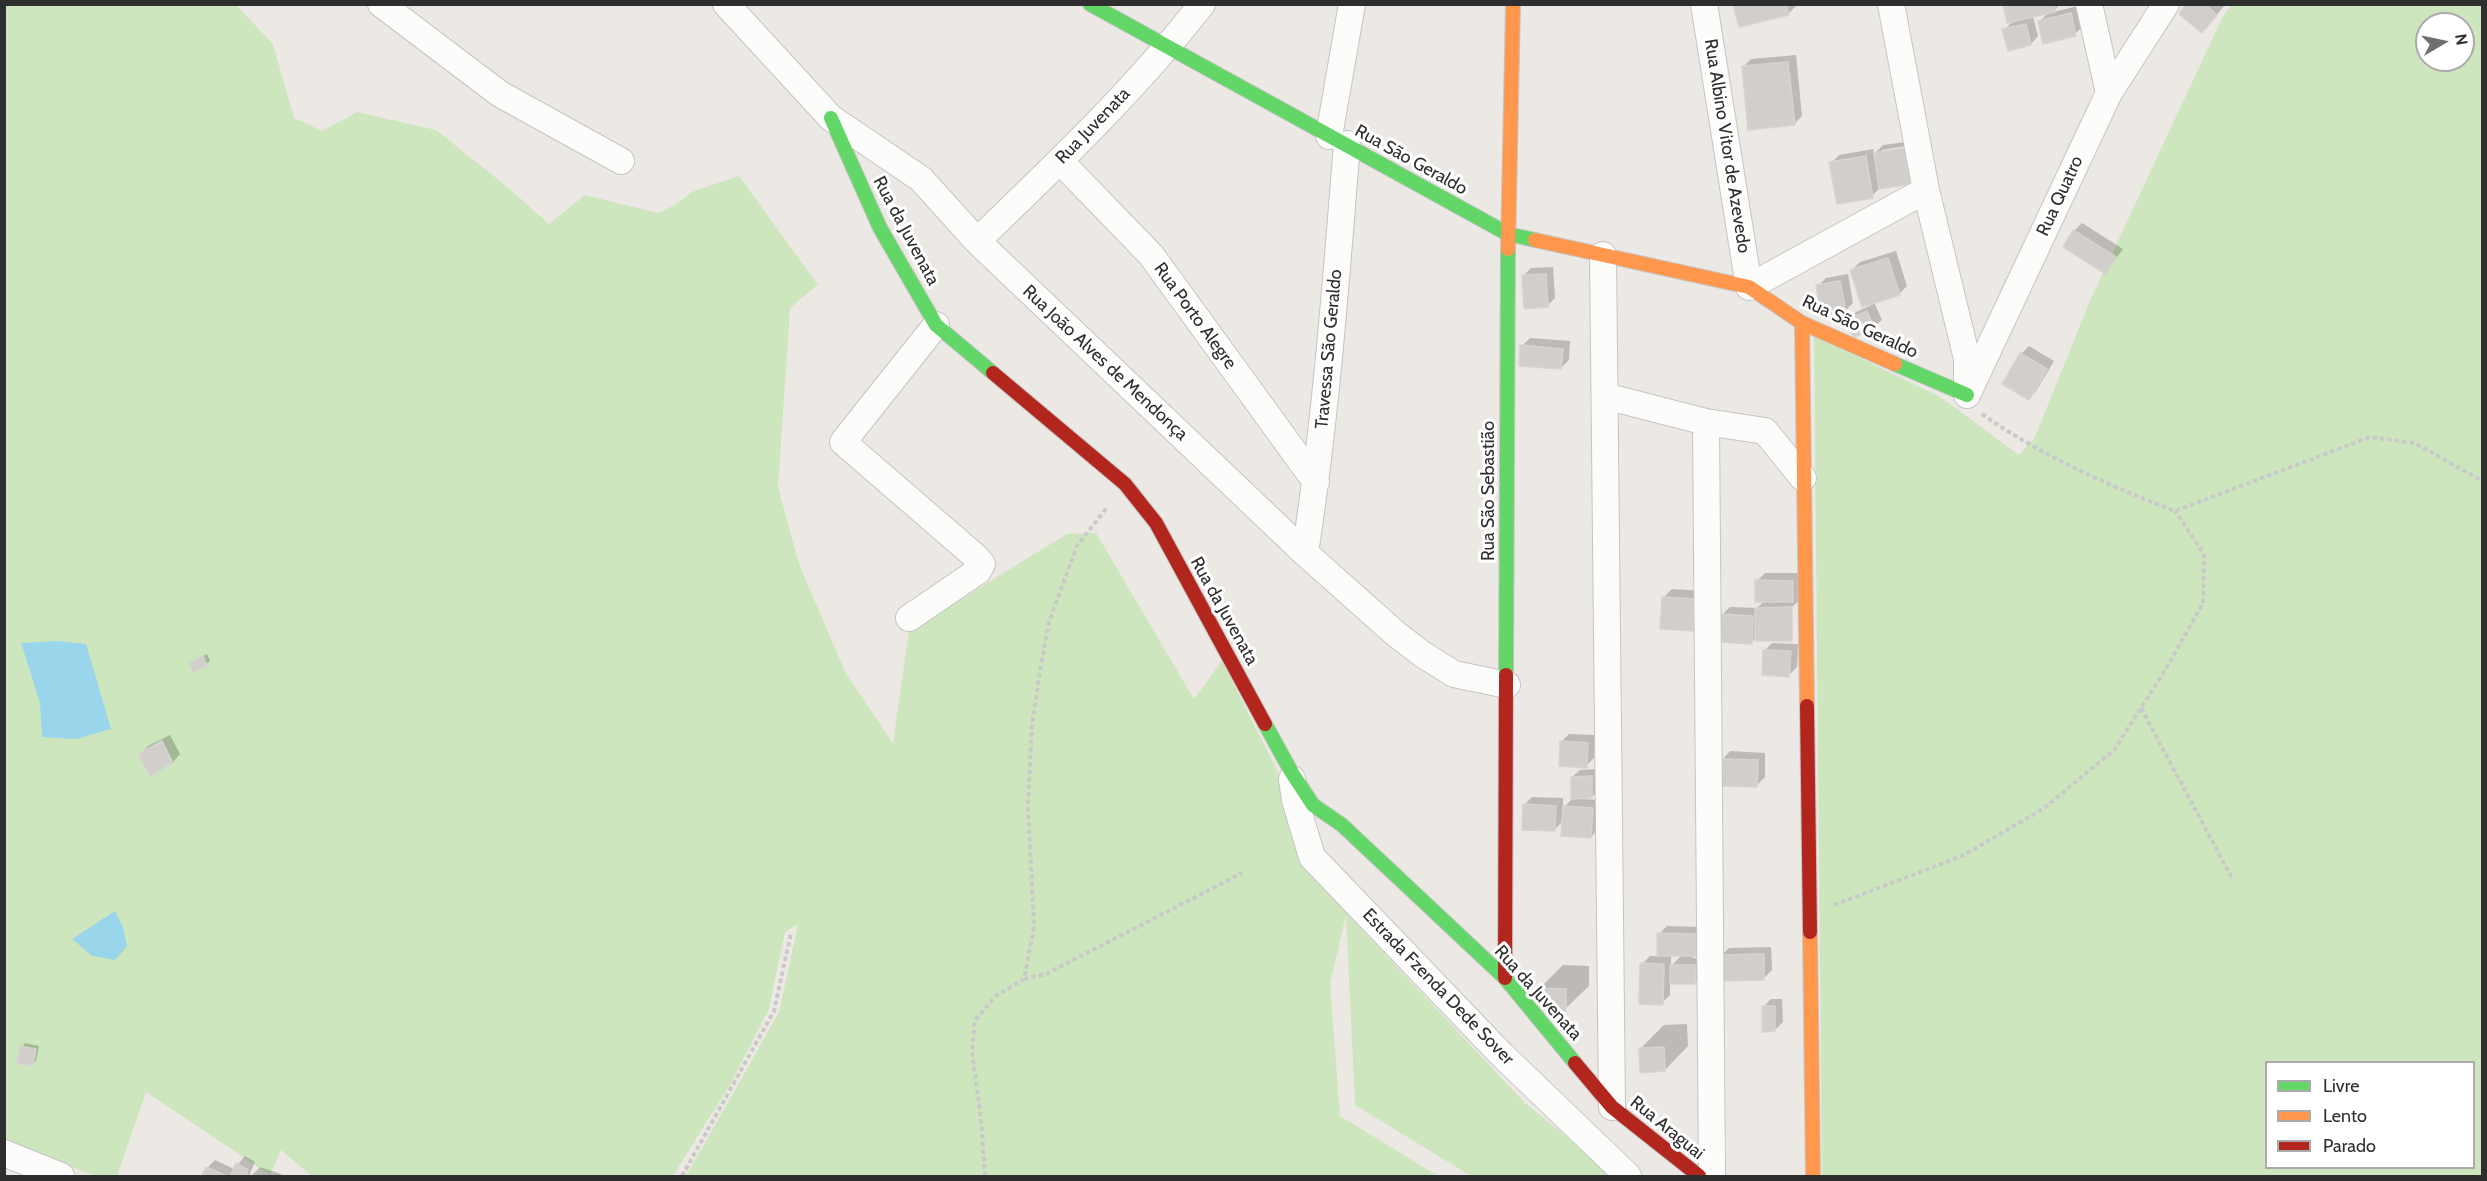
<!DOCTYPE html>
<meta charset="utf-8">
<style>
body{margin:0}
#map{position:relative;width:2487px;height:1181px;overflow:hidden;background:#ece8e4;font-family:Cabin,sans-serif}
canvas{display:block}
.frame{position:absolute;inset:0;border:6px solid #2e2e2e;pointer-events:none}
.legend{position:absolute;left:2265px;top:1061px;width:210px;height:108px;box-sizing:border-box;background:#fff;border:2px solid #ababab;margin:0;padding:8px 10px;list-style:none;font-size:18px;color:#2e2e2e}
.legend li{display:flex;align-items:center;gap:12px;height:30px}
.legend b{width:30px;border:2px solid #ababab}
.north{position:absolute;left:2415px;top:12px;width:60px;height:60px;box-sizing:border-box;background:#fff;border:2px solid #ababab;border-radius:50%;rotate:81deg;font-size:16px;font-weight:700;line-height:24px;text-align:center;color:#2e2e2e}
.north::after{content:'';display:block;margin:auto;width:21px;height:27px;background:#706f6e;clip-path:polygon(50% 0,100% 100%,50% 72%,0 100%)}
</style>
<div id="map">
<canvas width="2487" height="1181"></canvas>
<div class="frame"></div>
<ul class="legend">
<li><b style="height:8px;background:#63d668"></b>Livre</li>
<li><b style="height:8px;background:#ff974d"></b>Lento</li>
<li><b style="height:8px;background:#b3261e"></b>Parado</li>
</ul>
<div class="north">N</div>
</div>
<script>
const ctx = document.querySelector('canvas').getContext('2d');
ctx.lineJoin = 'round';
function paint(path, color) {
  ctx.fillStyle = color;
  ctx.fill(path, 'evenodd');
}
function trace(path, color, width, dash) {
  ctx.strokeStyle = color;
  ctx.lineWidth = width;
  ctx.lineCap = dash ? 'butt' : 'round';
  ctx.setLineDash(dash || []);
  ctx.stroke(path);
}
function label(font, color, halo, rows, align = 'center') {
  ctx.font = font + ' Cabin,sans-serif';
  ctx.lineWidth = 6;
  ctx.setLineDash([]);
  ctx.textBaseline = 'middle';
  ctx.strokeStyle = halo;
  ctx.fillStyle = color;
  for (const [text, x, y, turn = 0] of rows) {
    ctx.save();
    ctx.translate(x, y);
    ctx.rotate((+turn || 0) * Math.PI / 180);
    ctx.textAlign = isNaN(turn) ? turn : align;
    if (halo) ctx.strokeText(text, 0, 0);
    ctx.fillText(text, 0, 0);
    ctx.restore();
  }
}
paint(new Path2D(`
 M4 5H236L273 44 294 118 322 131 357 112 436 130 511 190 549 224 585 195 658 213 675 205 694 191 739 176 818 285 790 308 778 487 799 564 846 674 893 743 909 631 1067 534 1096 533 1194 699 1222 661 1282 780 1306 862 1346 913 1524 1102 1614 1176H1471L1355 1105 1346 915 1330 984 1340 1116 1438 1176H686L779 1012 798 924 785 932 769 1009 731 1083 673 1176H312L281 1150 270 1175 146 1092 117 1176H96L5 1143Z
 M2232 5H2482V1176H1822L1814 335 1942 398 2019 455 2035 437 2089 303 2223 16ZM2427 24H2463V60H2427ZM2266 1062H2474V1168H2266Z`), '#cee6be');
paint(new Path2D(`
 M57 641 86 644 111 729 76 739 42 737 40 703 21 643Z
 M115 911 123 927 127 946 115 960 92 956 72 939Z`), '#99d6ec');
paint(new Path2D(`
 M1735 4H1796V6L1788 14Z
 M2004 4H2060L2053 12 2078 6 2083 26 2075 34 2039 22 2049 12 2033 16 2038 36 2031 44 2004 30 2014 20Z
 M2188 4H2222L2224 6 2210 23Z
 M1796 55 1802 116 1794 124 1743 67 1751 59Z
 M1913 141 1918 174 1910 182 1880 188 1872 196 1831 163 1839 155 1873 149 1874 154 1883 145ZM1913 145V148L1882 153V150Z
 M2082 223 2123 249 2106 272 2074 231Z
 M1896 251 1907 286 1899 294 1874 302 1882 320 1874 327 1848 320 1856 312 1874 304 1852 270 1860 262Z
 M1553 267 1555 298 1547 306 1523 276 1531 268Z
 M1848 274 1853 303 1845 311 1818 286 1826 278Z
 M1530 338 1570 341 1569 360 1561 368 1522 346Z
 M2029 346 2054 361 2036 391 2029 398 2021 354Z
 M1765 573H1800V600L1751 642 1722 615 1730 607 1757 608 1765 600 1757 581Z
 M1672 589 1703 591 1701 622 1693 630 1664 597Z
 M1772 643 1798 644 1797 667 1789 675 1764 651Z
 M207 654 210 661 206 664 190 663Z
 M1569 734 1595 735 1594 758 1586 766 1561 742Z
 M170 735 180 754 173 762 140 754 148 746Z
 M1730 751 1765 753V777L1757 785 1723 759Z
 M1599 769 1600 789 1592 797H1583L1582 799 1600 800 1598 829 1591 837 1564 820 1554 830 1524 805 1532 797 1563 798V808L1573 798 1572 777 1580 770Z
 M1667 926 1703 927V947L1692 958H1703V975L1695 983H1670V995L1662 1003 1642 964 1650 956H1658L1659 934ZM1671 954 1682 955 1671 966Z
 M1771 947 1772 970 1764 978 1721 956 1729 948Z
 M1563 965 1589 966V986L1565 1009 1539 989Z
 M1771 999H1782L1783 1022 1775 1030 1763 1007Z
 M1687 1024 1688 1046 1665 1070 1640 1049 1664 1025Z
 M25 1043 39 1046 36 1061 32 1064 22 1047Z
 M245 1156 255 1162 249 1176H204L207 1168 215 1160 234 1169Z
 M260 1167 286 1176H251Z`), '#0003');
const building = new Path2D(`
 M1733 4H1786L1789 15 1739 27Z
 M2003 4H2054L2055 12 2007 23Z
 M2186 4H2205L2217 15 2202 33 2179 14Z
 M2071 13 2076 36 2043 44 2038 21Z
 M2026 24 2031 45 2008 51 2002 29Z
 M1788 62 1795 125 1748 130 1742 66Z
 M1905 148 1911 184 1879 189 1874 153Z
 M1866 156 1873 198 1837 204 1829 162Z
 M2073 230 2116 257 2106 274 2063 247Z
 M1888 258 1900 295 1862 307 1850 270Z
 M1546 274 1548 307 1524 309 1522 275Z
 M1840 281 1846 312 1821 316 1816 285Z
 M1867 311 1875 329 1854 337 1846 320Z
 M1520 345 1563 349 1561 369 1519 366Z
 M2020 353 2047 369 2029 400 2002 384Z
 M1755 580 1793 581V602H1755Z
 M1662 597 1695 599 1693 631 1660 629Z
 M1792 607V641H1755V608Z
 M1721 614 1753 616 1752 644 1719 642Z
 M1763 650 1791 651 1789 677 1762 675Z
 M203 656 207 666 193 672 189 663Z
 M162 741 173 763 150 776 138 754Z
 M1560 741 1588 743 1587 768 1559 766Z
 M1721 759 1758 760 1757 787 1720 786Z
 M1592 776V798L1571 799V777Z
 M1523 804 1556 806 1555 831 1522 830Z
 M1563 806 1593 808 1591 838 1561 836Z
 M1657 933 1696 934V956H1657Z
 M1764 954V980L1720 981V955Z
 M1640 963 1664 964 1663 1005 1639 1004Z
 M1670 965H1696L1695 984H1670Z
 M1538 988 1566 989V1011L1537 1010Z
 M1762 1006H1775V1031L1762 1032Z
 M20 1046 36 1049 33 1066 17 1063Z
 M1664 1047 1665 1071 1640 1073 1639 1048Z
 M236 1163 248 1170 246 1176H230Z
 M206 1167 227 1176H202Z`);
paint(building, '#d1cecb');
trace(building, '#d7d4d0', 1.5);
const street = new Path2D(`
 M381 4 500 94 621 161
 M726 4 831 118 921 179 977 241 1305 553 1396 634 1422 654 1454 674 1507 685
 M1704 4 1749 287 1926 190
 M1891 4 1926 190 1967 359V389
 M2089 4 2109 93
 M1329 136 1352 4
 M1060 161 1151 255 1316 482
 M977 241C1055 166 1135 90 1202 4
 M1603 255 1612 1107
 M1967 395 2109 93 2166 4
 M1605 396 1706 422 1765 431 1803 478
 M1706 422 1712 1176
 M1305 553C1326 418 1336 281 1347 144
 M909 618 978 571 982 564 976 557 843 442 936 325
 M1292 779 1295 800 1312 857 1501 1054 1628 1176
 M4 1153 61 1176`);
const fast = new Path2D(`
 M1090 4 1508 234 1535 240
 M831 118 880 228 936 325 993 373
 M1895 364 1967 395
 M1506 675 1508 249
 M1265 724 1292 773 1313 805 1342 825 1505 978 1575 1063`);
const slow = new Path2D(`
 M1535 240 1749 287 1802 323 1895 364
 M1508 249 1513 4
 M1802 323 1807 706
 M1810 932 1813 1176`);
const jam = new Path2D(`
 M993 373 1125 484 1156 523 1265 724
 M1807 706 1810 932
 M1505 978 1506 675
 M1575 1063 1612 1107 1699 1176`);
trace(street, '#c5c4c5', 28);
trace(fast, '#c5c4c5', 16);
trace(slow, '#c5c4c5', 16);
trace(jam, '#c5c4c5', 16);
trace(new Path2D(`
 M1982 414C2042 456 2107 485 2175 511L2370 437 2415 443 2482 481
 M2141 708 2233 880
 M1834 905 1962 856 2043 809 2114 750 2166 669 2203 603 2204 554 2175 511
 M1024 979 1046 974 1242 873
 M682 1176 774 1011 791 933
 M985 1176 981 1119 972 1051 975 1020 997 995 1024 979 1034 927 1028 806 1032 725 1040 671 1049 622 1077 546 1108 506`), '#c9c9c8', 4, [4.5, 3]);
trace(street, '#fcfcfb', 26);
trace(fast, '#63d668', 14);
trace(slow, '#ff974d', 14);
trace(jam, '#b3261e', 14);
label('18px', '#2e2e2e', '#fff', [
 ["Rua Juvenata",1093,126,-46],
 ["Rua Albino Vitor de Azevedo",1727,146,81],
 ["Rua São Geraldo",1411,160,29],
 ["Rua Quatro",2060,196,-65],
 ["Rua da Juvenata",906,231,62],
 ["Rua Porto Alegre",1195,316,54],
 ["Rua São Geraldo",1860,327,25],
 ["Travessa São Geraldo",1329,349,-85],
 ["Rua João Alves de Mendonça",1105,363,43],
 ["Rua São Sebastião",1489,491,-90],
 ["Rua da Juvenata",1224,611,61],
 ["Estrada Fzenda Dede Sover",1438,987,46],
 ["Rua da Juvenata",1538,993,48],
 ["Rua Araguai",1667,1128,39]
]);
</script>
